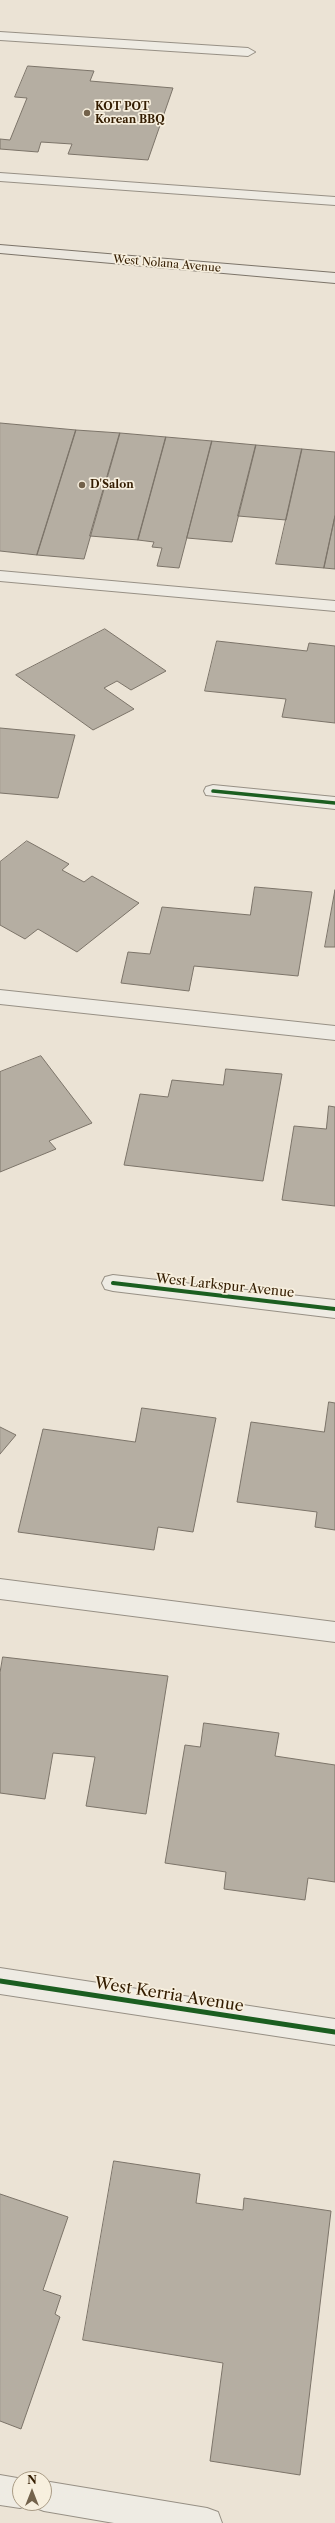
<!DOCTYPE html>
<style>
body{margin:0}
#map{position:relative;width:335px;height:2523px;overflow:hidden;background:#ebe3d5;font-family:"Libre Caslon Text",serif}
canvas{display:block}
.north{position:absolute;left:12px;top:2471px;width:40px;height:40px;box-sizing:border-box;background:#f7efde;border:1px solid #a99b85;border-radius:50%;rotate:0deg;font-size:11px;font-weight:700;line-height:16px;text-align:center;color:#331c00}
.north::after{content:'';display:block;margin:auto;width:14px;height:18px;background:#73624b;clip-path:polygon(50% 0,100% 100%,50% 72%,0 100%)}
</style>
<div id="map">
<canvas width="335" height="2523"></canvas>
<div class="north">N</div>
</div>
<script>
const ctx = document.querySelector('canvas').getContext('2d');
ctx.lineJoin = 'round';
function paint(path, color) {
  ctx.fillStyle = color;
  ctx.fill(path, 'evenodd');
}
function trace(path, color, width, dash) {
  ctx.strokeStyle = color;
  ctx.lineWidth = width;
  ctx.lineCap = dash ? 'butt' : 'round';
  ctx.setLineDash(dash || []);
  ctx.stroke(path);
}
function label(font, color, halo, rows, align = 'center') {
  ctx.font = font + ' "Libre Caslon Text",serif';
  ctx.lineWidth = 3.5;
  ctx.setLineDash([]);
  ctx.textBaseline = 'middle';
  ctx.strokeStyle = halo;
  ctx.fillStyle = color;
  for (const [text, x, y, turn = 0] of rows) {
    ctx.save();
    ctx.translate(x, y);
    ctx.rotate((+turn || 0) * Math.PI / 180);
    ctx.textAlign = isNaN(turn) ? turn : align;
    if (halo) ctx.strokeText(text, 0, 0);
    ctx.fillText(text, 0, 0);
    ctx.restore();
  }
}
const building = new Path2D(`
 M28 66 94 71 90 81 173 88 148 160 68 154 72 144 41 142 38 152 0 149V139L10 140 27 98 15 97Z
 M0 423 76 430 37 555 0 551Z
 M76 430 120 433 84 559 37 555Z
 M120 433 166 437 138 540 90 536Z
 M166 437 212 441 179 568 157 566 162 548 152 547 154 542 138 540Z
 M212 441 256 445 232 542 187 538Z
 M256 445 302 449 286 520 238 516Z
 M302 449 335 452V516L324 568 276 564Z
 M335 516V569L324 568Z
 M105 629 166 671 131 690 117 681 104 688 134 709 93 730 16 675Z
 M217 641 307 651 309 643 335 646V723L282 717 286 699 205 691Z
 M0 728 75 735 58 798 0 793Z
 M27 841 69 864 62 870 84 882 92 876 139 903 77 952 38 929 25 939 0 925V862Z
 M255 887 312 892 298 976 194 966 189 991 121 983 128 952 150 954 162 907 250 915Z
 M335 890V947H325Z
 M41 1056 92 1123 49 1141 56 1149 0 1172V1072Z
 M226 1069 282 1074 263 1181 124 1165 140 1094 168 1097 172 1080 223 1085Z
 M329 1106 335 1107V1206L282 1200 294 1126 326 1129Z
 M329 1402 335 1403V1530L315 1527 317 1512 237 1502 251 1422 324 1432Z
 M142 1408 216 1418 193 1532 158 1527 154 1550 18 1532 43 1429 135 1442Z
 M0 1427 16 1435 0 1454Z
 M3 1657 168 1676 146 1814 86 1806 95 1757 53 1753 45 1799 0 1793V1673Z
 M204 1723 279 1733 275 1756 335 1765V1882L308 1878 305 1900 224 1889 226 1872 165 1863 185 1745 200 1747Z
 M114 2161 200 2174 196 2203 243 2210 244 2198 331 2211 300 2475 210 2461 223 2363 83 2340Z
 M0 2194 68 2217 43 2290 61 2296 55 2314 60 2317 21 2429 0 2421Z`);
paint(building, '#b5aea2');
trace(building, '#7c7469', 1);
const minor = new Path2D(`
 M0 32 248 48 255 52 248 56 0 40Z
 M0 173 335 197V205L0 181Z
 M0 571 335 601V611L0 581Z
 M213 785 335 797V809L206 795 204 791 206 787Z
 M0 990 335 1026V1040L0 1004Z
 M113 1275 335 1300V1318L113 1291 105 1289 102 1283 105 1277Z
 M0 1579 335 1622V1642L0 1599Z
 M0 1968 335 2019V2045L0 1994Z
 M0 2475 23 2479H20V2503L31 2504 20 2508 0 2505Z
 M44 2481 207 2508 218 2512 222 2523H114L44 2511 33 2507 32 2503H44Z`);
const major = new Path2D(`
 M0 245 335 273V283L0 253Z`);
trace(minor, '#979085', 2);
trace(major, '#7c7469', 2);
paint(minor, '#eeebe3');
paint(major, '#ebe7df');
trace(new Path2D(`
 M213 791 335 803`), '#1b5e20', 3.5);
trace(new Path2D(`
 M113 1283 335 1309`), '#1b5e20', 4);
trace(new Path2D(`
 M0 1981 335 2032`), '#1b5e20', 5);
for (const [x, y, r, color] of [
 [87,113,4,"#73624b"],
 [82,485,4,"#73624b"]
]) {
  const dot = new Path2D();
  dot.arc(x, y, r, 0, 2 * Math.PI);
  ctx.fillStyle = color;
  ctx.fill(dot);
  trace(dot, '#f7efde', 1.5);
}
label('bold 11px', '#331c00', '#f7efde', [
 ["KOT POT",95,107],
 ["Korean BBQ",95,120],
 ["D'Salon",90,485]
], 'left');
label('11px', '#331c00', '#f7efde', [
 ["West Nolana Avenue",167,264,5]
]);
label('13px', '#331c00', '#f7efde', [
 ["West Larkspur Avenue",225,1286,6]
]);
label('16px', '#331c00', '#f7efde', [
 ["West Kerria Avenue",169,1995,9]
]);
</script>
